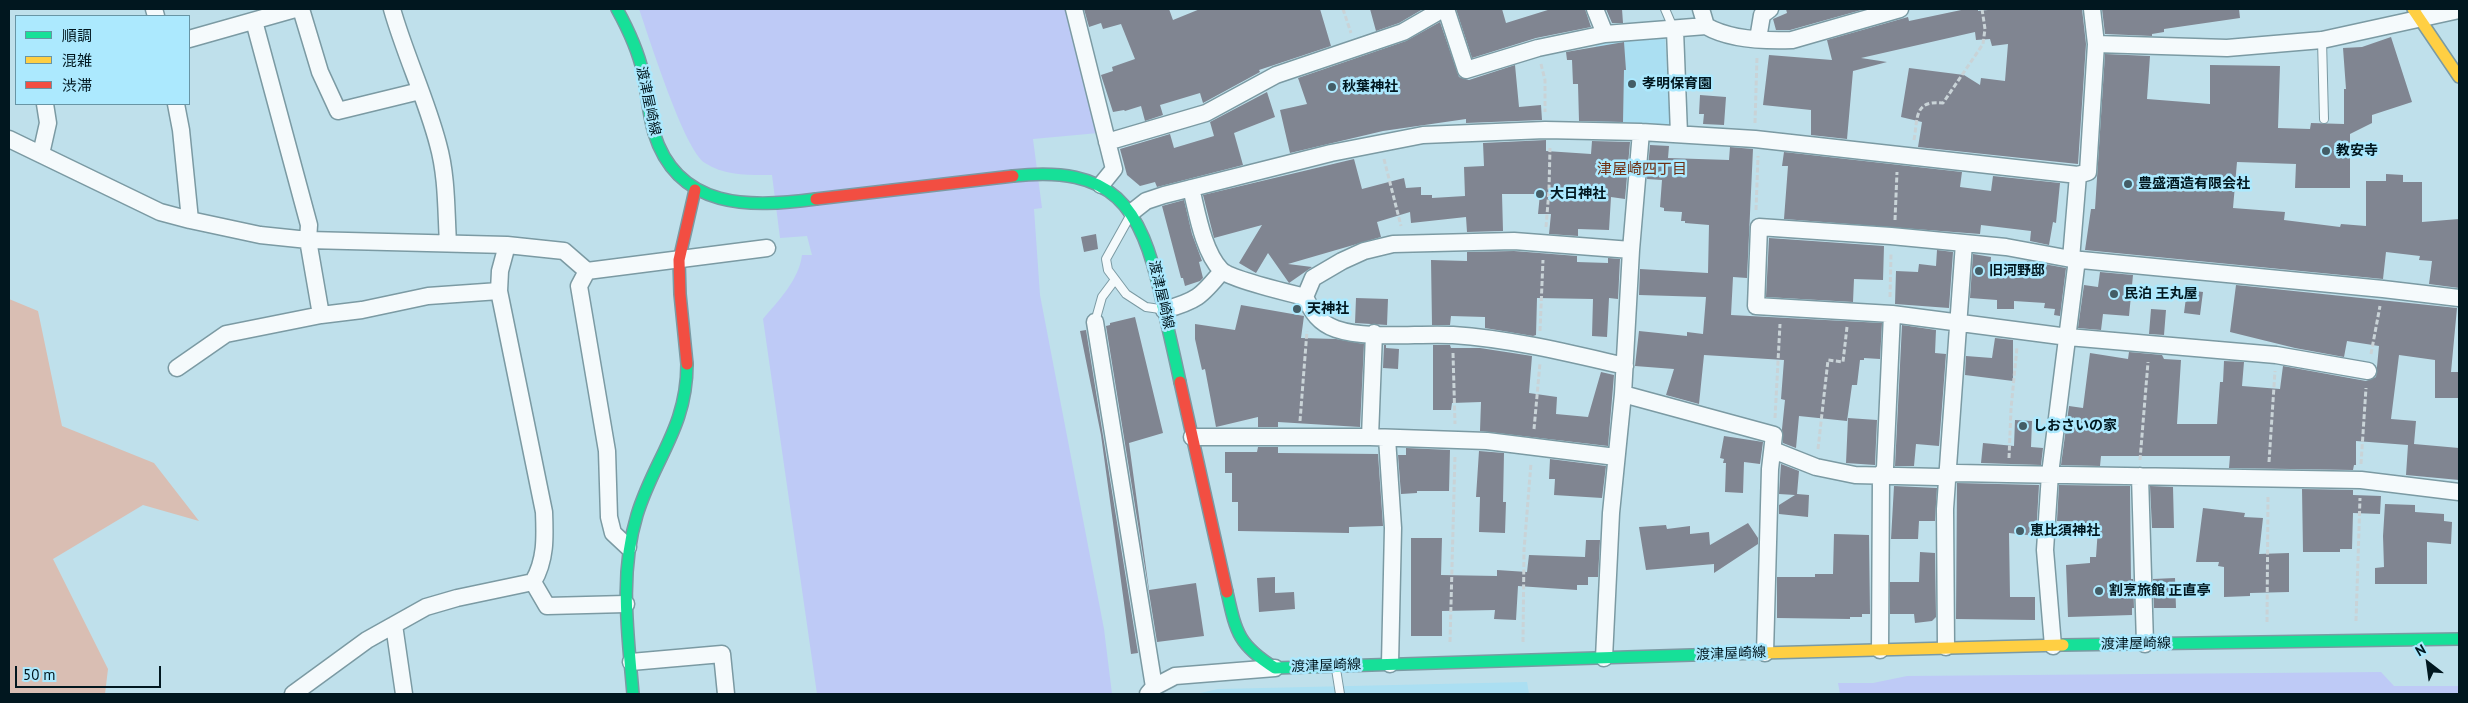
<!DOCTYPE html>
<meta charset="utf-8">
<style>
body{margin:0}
#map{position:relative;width:2468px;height:703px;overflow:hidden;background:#bfe0eb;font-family:"PT Sans","Noto Sans JP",sans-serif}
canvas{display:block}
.frame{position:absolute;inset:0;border:10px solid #01171f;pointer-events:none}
.legend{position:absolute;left:15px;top:15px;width:175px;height:90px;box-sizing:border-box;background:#ace9fe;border:1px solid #6895a5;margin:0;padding:6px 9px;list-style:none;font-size:15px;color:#01171f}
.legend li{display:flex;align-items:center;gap:10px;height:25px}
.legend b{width:25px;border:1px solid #6895a5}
.north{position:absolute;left:2403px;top:638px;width:50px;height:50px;-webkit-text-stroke:4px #ace9fe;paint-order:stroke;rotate:330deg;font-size:14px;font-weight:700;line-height:20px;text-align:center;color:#01171f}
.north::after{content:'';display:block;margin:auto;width:18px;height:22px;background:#01171f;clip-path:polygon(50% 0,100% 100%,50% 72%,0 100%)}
.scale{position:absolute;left:15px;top:666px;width:146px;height:22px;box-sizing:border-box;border:2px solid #01171f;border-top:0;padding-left:6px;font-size:15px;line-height:18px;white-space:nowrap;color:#01171f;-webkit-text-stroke:4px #ace9fe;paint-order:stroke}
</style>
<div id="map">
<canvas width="2468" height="703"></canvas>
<div class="frame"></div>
<ul class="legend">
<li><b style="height:6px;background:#16e098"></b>順調</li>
<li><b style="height:6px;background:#ffcf43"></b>混雑</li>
<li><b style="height:6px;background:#f24e42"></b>渋滞</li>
</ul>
<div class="north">N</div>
<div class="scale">50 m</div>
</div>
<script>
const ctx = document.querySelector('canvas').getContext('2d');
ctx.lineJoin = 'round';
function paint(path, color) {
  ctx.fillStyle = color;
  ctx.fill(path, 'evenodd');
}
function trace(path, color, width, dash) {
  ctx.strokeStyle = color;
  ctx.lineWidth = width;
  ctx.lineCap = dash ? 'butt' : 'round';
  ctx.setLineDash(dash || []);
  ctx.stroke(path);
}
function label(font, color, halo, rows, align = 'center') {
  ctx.font = font + ' "PT Sans","Noto Sans JP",sans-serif';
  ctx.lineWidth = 5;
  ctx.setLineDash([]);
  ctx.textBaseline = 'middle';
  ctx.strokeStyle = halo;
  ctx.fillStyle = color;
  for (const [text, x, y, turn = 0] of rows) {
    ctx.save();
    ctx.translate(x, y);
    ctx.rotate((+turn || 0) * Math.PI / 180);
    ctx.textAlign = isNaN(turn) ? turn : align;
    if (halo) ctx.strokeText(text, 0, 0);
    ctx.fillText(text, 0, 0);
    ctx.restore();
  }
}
paint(new Path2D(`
 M1665 38 1670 125H1597L1596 43 1615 39Z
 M1527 682 1529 694H1196L1218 689Z`), '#abdff2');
paint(new Path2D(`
 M9 299 38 311 62 426 154 463 199 521 143 505 53 559 108 669 105 694H9Z`), '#d9beb3');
paint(new Path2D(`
 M639 9H1067L1098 133 1033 139 1042 208 1034 209 1040 295 1104 629 1112 694H817L763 319C778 301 799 280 802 255H812L807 236 780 238 772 175C749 175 725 176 705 163 684 150 649 37 639 9Z
 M2381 672 2394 686H2459V694H1840L1838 683H1873L1907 676Z`), '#becaf6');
paint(new Path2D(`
 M1084 9H1169L1173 20 1200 9H1320L1331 46 1259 70 1260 72 1203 103 1200 93 1160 105 1163 115 1145 121 1141 106 1125 111 1124 110 1113 112 1101 75 1113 71 1112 67 1135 59 1121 24 1103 29 1101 23 1089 27Z
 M1370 9H1423L1399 23 1376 31Z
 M1456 9H1502L1506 23 1551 9H1585L1591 27 1536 38 1472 58Z
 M1606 9H1622L1623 23H1612Z
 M1786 9H1865L1790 30H1776L1773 19 1787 13Z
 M1966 9H1978V11L1998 9H2082L2086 44 2078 164 1918 147 1922 122 1901 117 1909 68 1964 75 1980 85 1981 78 2005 81 2008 44 1992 46 1990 39 1976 40 1975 32 1861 58 1887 62 1853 71 1847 139 1811 135V110L1763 105 1769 55 1832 60 1827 40 1908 17 1909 21Z
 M2102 9H2239L2240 18 2164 29V32L2152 34V36L2105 34Z
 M1440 22 1459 77 1469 80 1515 65 1519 107 1541 105 1542 120 1466 123V119L1383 131 1290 153 1280 110 1307 104 1298 78 1406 41Z
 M2391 37 2412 102 2372 115V123L2350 134V188H2295L2296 164 2237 162 2233 208 2285 212 2284 220 2340 227 2341 224 2366 226V181H2386V174L2403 175V182H2422V222L2459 219V288L2429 284 2432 261 2419 260 2420 256 2386 252 2383 279 2085 250 2091 209H2095L2105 54 2150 56 2147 99 2210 104V65L2280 66 2278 128 2310 129 2311 123 2344 124V89H2346L2343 48 2362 47Z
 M1624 42 1626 70H1624L1623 122 1579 121 1578 84H1573L1572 60H1567L1566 52Z
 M1267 92 1275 117 1234 133 1243 165 1157 187 1155 182 1140 186 1127 175 1120 149 1170 134 1174 148 1214 136 1210 122Z
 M1700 95 1726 97 1724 125 1703 124 1704 114H1699Z
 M1546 140V151L1591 154 1592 141 1630 142 1625 199 1611 197 1609 230 1578 229V236L1549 234 1551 214H1538L1540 194H1502L1503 231 1467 232 1466 217 1411 223 1410 212 1377 222 1381 237 1288 264 1312 267 1289 283 1268 253 1256 273 1239 263 1262 225 1214 238 1203 195 1354 159 1362 189 1404 178 1406 188 1421 187V195H1432V198L1465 196 1464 167 1484 166 1483 143Z
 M1650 145 1669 146 1668 158 1729 160 1730 147 1753 149 1747 278 1733 277 1731 315 1882 323 1880 359 1864 358V360H1860L1857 385H1852L1847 421 1799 416 1796 448 1783 443 1782 429 1785 400 1781 399 1784 360 1704 355 1699 404 1666 395 1674 369 1635 366 1639 331 1687 336V332L1703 334 1706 297 1639 295 1640 269 1708 273 1709 225 1685 223V221H1681L1682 212 1664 211V208L1660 207 1662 180 1647 179Z
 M1784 152 1962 172 1960 187 1991 191 1993 176 2060 183 2056 223 2053 222 2049 245 2030 241 2031 231 1981 225 1980 234 1784 219 1788 166H1782Z
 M1184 200 1192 234 1202 261 1199 262 1203 278 1200 281 1185 286 1183 278H1181L1162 206Z
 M1096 234 1098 249 1084 252 1081 237Z
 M1769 238 1884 246 1883 280 1854 279 1853 302 1766 297Z
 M1937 250 1953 252 1949 308 1895 304 1896 271 1918 272 1919 264 1936 266Z
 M1514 251 1577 256V262L1608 263V258L1620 259 1618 299 1609 298 1607 337 1592 336 1593 299 1537 298 1536 335 1533 336 1485 328V317L1451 316 1450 325H1432L1431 260 1467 261V252Z
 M1973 254 1991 257 1990 269 2026 272 2027 261 2066 268 2060 316 2054 315 2055 309 2044 308 2045 303 2014 301V309H1997V300L1970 298Z
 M2100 272 2133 275 2129 316 2103 314 2101 330 2078 328 2084 285 2098 287Z
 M2236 285 2457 308 2451 372H2459V398H2435V360L2399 355 2391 419 2416 421 2414 444 2459 448V480L2406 475 2408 445 2356 441V465H2354L2353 470 2229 468 2230 456H2101L2100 466 2061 465 2069 406 2083 408 2090 353 2128 359 2129 352 2162 355 2164 359 2181 360 2177 424H2217L2220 382H2223L2224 361 2244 362 2242 386 2280 389 2283 366 2366 381 2376 377 2379 346 2347 341 2344 357 2295 348 2230 332Z
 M2187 290 2203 292 2200 315 2184 313Z
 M1356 298 1388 299 1387 325 1355 323Z
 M1241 305 1304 316 1301 338 1336 339 1364 344 1360 427 1278 422V427H1258V417L1216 427 1205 369 1202 370 1195 339V324L1235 330Z
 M2151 309 2166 310 2164 335 2149 334Z
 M1135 317 1163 433 1129 443 1149 590 1196 583 1204 636 1157 642 1106 326 1110 325V323Z
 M1902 325 1936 330 1935 353 1946 354 1939 446 1916 444 1914 466H1895Z
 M1086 330 1138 653 1131 654 1101 435 1080 331Z
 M1995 338 2013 340V381L1965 375 1966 356 1992 358Z
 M1384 345H1386V348L1399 349 1398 369 1383 368Z
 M1433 345H1450L1451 348H1480L1532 356 1529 393 1557 397 1556 414 1588 417 1601 372 1614 375 1608 446 1480 431 1481 402 1452 403 1451 410H1433Z
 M1848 418 1877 420 1875 465 1846 463Z
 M2015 420 2032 421 2031 447 2043 448 2041 465 1981 463 1983 443 2014 446Z
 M1724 436 1763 442 1760 464 1744 462 1743 493 1725 492 1726 463H1723L1724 459 1720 458Z
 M1258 447H1278V453L1378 454 1383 526 1349 527V533L1238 531V502H1232V473H1225V452H1257Z
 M1406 448 1450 450 1449 491H1417V493L1401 494 1398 455H1406Z
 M1479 451 1504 453 1503 502H1506L1505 533 1479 532 1480 497H1476Z
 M1550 459 1606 466 1602 498 1554 495 1555 479H1549Z
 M1781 464 1799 471 1797 494 1809 495 1808 517 1779 514V505L1795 495 1779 494Z
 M1957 483 2039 485 2036 536 2009 533 2010 597H2035V620L1956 619Z
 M2059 485 2130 486 2131 579H2133L2134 608H2132V615L2068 617 2066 565 2090 563V557H2096L2098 528 2084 527 2085 522 2057 521Z
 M1894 486 1937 488 1935 521H1919L1918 539H1891Z
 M2150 486 2173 487 2174 528H2152Z
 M2302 489 2353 490V495L2381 496 2380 514 2353 513 2352 549H2340V552H2303Z
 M2385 504 2415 505V512L2444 514V521L2452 522 2451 544 2427 542V584H2375V568L2384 567 2383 536Z
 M2203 508 2245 513 2244 517 2263 518 2259 554 2289 553V592L2250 593V596L2224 597V567L2218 566 2219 562H2196Z
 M1748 523 1758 538V544L1714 573V564L1646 570 1639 527 1666 525 1667 529 1690 526V534L1709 532 1710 545Z
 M1834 534 1869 535 1870 614H1862V617H1850V619L1777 618V577H1815V574H1833Z
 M1411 538H1442L1441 575 1497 576V570L1527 572 1529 555 1585 557 1586 540H1600L1598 577H1588V585H1577V590L1518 586 1516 620 1494 619 1495 610 1442 611V636H1411Z
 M1920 552 1935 553 1936 617 1932 621 1915 623 1914 614H1890V582H1919Z
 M1275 577V593L1294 592 1295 609 1259 612 1257 578Z
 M2175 578 2176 608H2154L2153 579Z`), '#808591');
const lane = new Path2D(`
 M1665 9 1674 30
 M2322 40 2324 119
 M1130 216 1106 259 1108 270 1126 294 1146 307 1160 309
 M1095 322 1102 297 1114 281
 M1336 669 1340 694`);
const street = new Path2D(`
 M154 9 156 16
 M301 9 320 72 338 111 420 91
 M392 9C405 55 426 98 438 144 447 176 446 210 448 243
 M1074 9 1114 169 1101 185
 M1446 9 1466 70 1538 48 1605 34 1706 26C1730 40 1765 41 1792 40L1900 9
 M1595 9 1605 34
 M1701 9 1706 26
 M254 21 309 225 308 240 321 315
 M1675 30 1679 134
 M189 39 295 9
 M1758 39 1762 15 1770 9
 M2096 44 2227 48 2322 40 2459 10
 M176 104 181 130 190 220
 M9 139 160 212 190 220 260 235 308 240 507 245 564 251 587 271 767 248
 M1107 142 1206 113 1276 75 1403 32 1436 13 1439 9
 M41 154 48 123 45 104
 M1191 188C1197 212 1203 251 1221 270 1230 279 1289 293 1305 297 1312 312 1319 323 1336 329 1368 340 1418 333 1453 335 1512 339 1568 353 1625 366
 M1132 212 1146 201 1164 195 1331 153 1423 135 1545 130 1641 132 1755 139 2078 175 2088 172 2096 44 2092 9
 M507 245 500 271 499 291 544 512C545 537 546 560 533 582
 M2071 259 2078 175
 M587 271 579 286 607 451 609 517 613 533 628 547
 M1305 297 1313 278 1342 261 1364 251 1393 244 1514 241 1631 250
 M1164 310C1196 301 1201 297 1222 271
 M1095 322 1154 687
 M177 368 226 334 321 315 362 310 428 296 499 291
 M2368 371 2276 355 2068 337 1892 314 1756 306 1759 227 1891 236 2006 247 2071 259 2383 289 2459 298
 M1623 394 1774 435 1770 469 1765 653
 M1192 437H1370L1487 441 1616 457
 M1370 437 1374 333
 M1387 438 1393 528 1390 664
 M1773 450 1816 467 1855 475 1939 477 1957 473 2008 474 2361 480 2459 492
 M2140 476 2145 644
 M394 625 404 694
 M2053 646 2045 550 2050 474 2077 259
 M1946 647 1945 509 1964 243
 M1880 650 1881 476 1885 468 1892 314
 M1604 658 1611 513 1623 394 1631 250 1641 132
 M631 662 722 654 726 694
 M293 694 367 640 426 607 457 598 533 582 547 606 626 604
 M1148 694 1154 687 1175 676 1275 668`);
const fast = new Path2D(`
 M617 9C628 29 638 50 643 73 647 93 648 113 654 133 678 210 751 208 816 199
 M1013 176C1113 165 1141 205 1161 297 1167 325 1174 353 1180 382
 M1227 592C1236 632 1238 645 1275 668L1724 654
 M2063 645 2459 639
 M633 694C628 634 619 574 637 515 654 459 687 428 687 364`);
const slow = new Path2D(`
 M2413 9 2459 77
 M1724 654 2063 645`);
const jam = new Path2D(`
 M816 199 1013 176
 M687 364 680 294 679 260 695 190
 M1180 382 1227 592`);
trace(lane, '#7b9aa3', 10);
trace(street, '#7b9aa3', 19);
trace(fast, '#7b9aa3', 14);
trace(slow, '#7b9aa3', 14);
trace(jam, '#7b9aa3', 14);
trace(new Path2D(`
 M1343 9 1351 33
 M1541 64 1545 80V112
 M1755 123 1757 57
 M1914 140C1918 117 1914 100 1943 103L1983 44 1985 29 1982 9
 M1384 159 1401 226
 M1756 210 1758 156
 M1895 220 1897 172
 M1546 227 1549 190 1550 148
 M1890 297 1891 254
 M1540 331 1543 260
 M1453 353 1455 424
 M2371 354 2380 306
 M1775 418 1780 324
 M1300 421 1307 331
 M1534 429 1540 363
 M1818 449 1828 360 1843 362 1847 327
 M2009 458 2011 409 2017 347
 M2140 460 2148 362
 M2269 462 2275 371
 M2361 464 2366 388
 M2356 621 2360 498
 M2267 622 2268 496
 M1450 642 1455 455
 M1523 642 1524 550 1531 463`), '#c9d3d7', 3, [5, 2.5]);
trace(lane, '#f5fafc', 8);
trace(street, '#f5fafc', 16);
trace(fast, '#16e098', 11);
trace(slow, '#ffcf43', 11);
trace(jam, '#f24e42', 11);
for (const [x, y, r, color] of [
 [1632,84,5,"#445d66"],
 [1332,87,5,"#445d66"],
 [2326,151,5,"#445d66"],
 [2128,184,5,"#445d66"],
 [1540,194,5,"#445d66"],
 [1979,271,5,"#445d66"],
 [2114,294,5,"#445d66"],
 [1297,309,5,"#445d66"],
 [2023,426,5,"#445d66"],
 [2020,531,5,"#445d66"],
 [2099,591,5,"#445d66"]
]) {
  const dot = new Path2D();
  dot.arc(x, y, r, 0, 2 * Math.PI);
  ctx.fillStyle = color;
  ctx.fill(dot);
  trace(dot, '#ace9fe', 2);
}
label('bold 14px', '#01171f', '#ace9fe', [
 ["孝明保育園",1642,84],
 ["秋葉神社",1342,87],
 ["教安寺",2336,151],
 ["豊盛酒造有限会社",2138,184],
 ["大日神社",1550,194],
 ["旧河野邸",1989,271],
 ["民泊 王丸屋",2124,294],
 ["天神社",1307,309],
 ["しおさいの家",2033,426],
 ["恵比須神社",2030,531],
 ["割烹旅館 正直亭",2109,591]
], 'left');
label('14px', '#01171f', '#ace9fe', [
 ["渡津屋崎線",648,101,78],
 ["渡津屋崎線",1161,295,77],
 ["渡津屋崎線",2136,644,-1],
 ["渡津屋崎線",1731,654,-2],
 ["渡津屋崎線",1326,666,-2]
]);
label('15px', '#6f2f13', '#ace9fe', [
 ["津屋崎四丁目",1642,170]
]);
</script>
